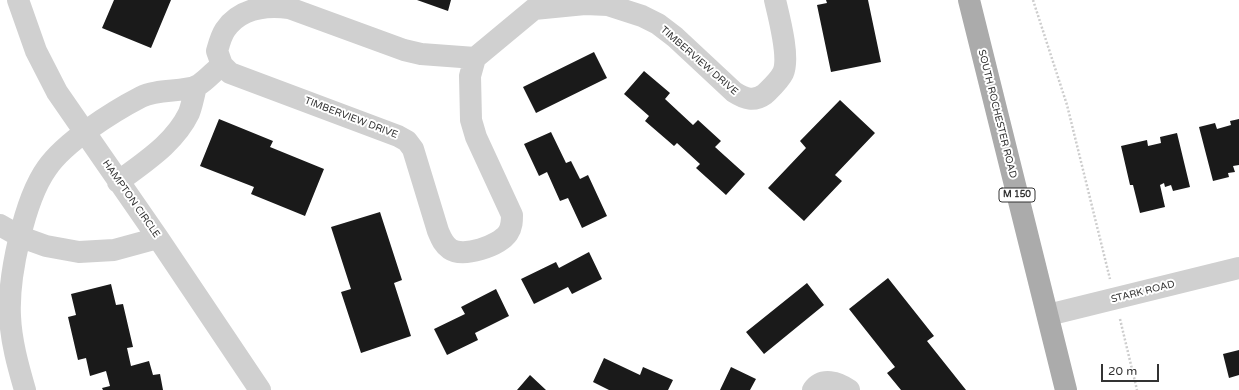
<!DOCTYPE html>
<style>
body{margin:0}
#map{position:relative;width:1239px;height:390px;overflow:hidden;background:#fff;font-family:"Varela Round",sans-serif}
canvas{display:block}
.scale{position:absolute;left:1101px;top:364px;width:58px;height:18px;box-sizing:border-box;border:2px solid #333;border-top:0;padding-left:5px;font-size:12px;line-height:14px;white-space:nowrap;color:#333;-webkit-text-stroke:3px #fff;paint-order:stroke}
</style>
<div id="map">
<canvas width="1239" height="390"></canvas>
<div class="scale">20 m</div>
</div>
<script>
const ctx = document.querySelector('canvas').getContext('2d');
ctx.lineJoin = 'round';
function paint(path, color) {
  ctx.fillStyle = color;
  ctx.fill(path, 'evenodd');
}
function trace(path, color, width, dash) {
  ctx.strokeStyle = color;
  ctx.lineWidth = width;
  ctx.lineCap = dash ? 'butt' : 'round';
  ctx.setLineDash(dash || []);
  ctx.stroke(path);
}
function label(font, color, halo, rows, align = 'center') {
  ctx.font = font + ' "Varela Round",sans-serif';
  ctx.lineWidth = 4;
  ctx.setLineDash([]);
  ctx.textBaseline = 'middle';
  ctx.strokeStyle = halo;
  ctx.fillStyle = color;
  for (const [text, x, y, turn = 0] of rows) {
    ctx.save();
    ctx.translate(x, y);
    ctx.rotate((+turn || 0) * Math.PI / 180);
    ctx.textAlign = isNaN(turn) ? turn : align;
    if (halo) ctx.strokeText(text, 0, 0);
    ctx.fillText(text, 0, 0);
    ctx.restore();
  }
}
paint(new Path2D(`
 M114 0H171L151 48 102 28Z
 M417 0H451L448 11Z
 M826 0H868L881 62 831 72 817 5 827 3Z
 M594 52 607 78 536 113 523 87Z
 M644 71 670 93 665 99 693 125 698 120 721 141 715 147 745 174 726 195 696 168 700 164 677 143 674 146 645 121 649 116 624 94Z
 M840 100 875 133 835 175 842 181 804 221 768 188 806 148 800 141Z
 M219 119 273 141 270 147 324 169 305 216 251 194 254 187 200 166Z
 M1239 119V165L1233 166 1235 172 1228 173 1229 177 1213 181 1199 127 1215 123 1217 129 1231 125 1230 121Z
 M551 132 566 163 571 161 580 179 588 175 607 216 582 228 568 198 560 201 547 172 539 176 524 144Z
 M1177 133 1190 187 1173 191 1171 185 1165 187 1164 183 1160 185 1165 207 1140 213 1133 185H1130L1121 146 1147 140 1148 146 1161 143 1160 137Z
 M380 212 402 280 394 283 411 336 361 353 341 292 351 289 331 227Z
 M589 252 602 279 572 294 568 287 534 304 521 279 556 262 559 268Z
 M888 278 934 336 927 341 966 390H901L887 373 895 367 849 309Z
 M807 283 824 305 764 354 746 332Z
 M111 284 116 305 123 304 133 347 127 348 131 366 149 361 153 375 160 374 163 390H103L102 388 110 386 106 371 90 376 86 358 78 360 68 317 76 315 71 294Z
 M496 289 509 316 475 333 478 340 447 355 434 329 465 314 461 307Z
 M1239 350V375L1229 378 1223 354Z
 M604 358 640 375 643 367 673 380 668 390H609L593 382Z
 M731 367 756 379 750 390H720Z
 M530 375 546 390H517Z`), '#1a1a1a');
trace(new Path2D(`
 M1033 0 1067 105 1110 279
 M1120 319 1137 390`), '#cdcdcd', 2.5, [2, 2]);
trace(new Path2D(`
 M18 0 36 51 57 92 158 238 260 390
 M475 58 421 54 404 50 289 8C265 5 239 9 225 30 221 36 219 44 217 51L222 65 230 73 398 136 407 141 413 149 438 231C441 238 443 244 450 249 463 258 499 246 508 233 512 227 512 221 512 215L476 137 471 120 470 76 475 58 534 9 585 4 608 5 642 16 658 24 675 37 734 92C745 99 754 102 765 94 771 88 779 81 783 73 790 58 779 17 775 0
 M118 182C144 162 174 144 189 113 192 105 194 95 196 86
 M0 225 21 237 46 246 79 252 114 250 158 238
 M1048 315 1239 268
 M25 390C18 366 11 341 10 316 8 277 24 200 47 168 65 142 112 112 141 97 156 89 184 92 197 86 206 81 214 71 222 65
 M813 390C822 377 838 382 849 390`), '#d0d0d0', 22);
trace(new Path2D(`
 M969 0 1066 390`), '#ababab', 22);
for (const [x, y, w] of [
 [1017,195,36]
]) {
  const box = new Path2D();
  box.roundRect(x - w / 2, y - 7, w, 14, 3);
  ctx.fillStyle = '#fff';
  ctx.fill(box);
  trace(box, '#333', 1);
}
label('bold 9px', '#333', null, [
 ["M 150",1017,195]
]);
label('10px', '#333', '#fff', [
 ["TIMBERVIEW DRIVE",699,61,41],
 ["SOUTH ROCHESTER ROAD",997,114,76],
 ["TIMBERVIEW DRIVE",351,118,21],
 ["HAMPTON CIRCLE",131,199,55],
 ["STARK ROAD",1143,292,-14]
]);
</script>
